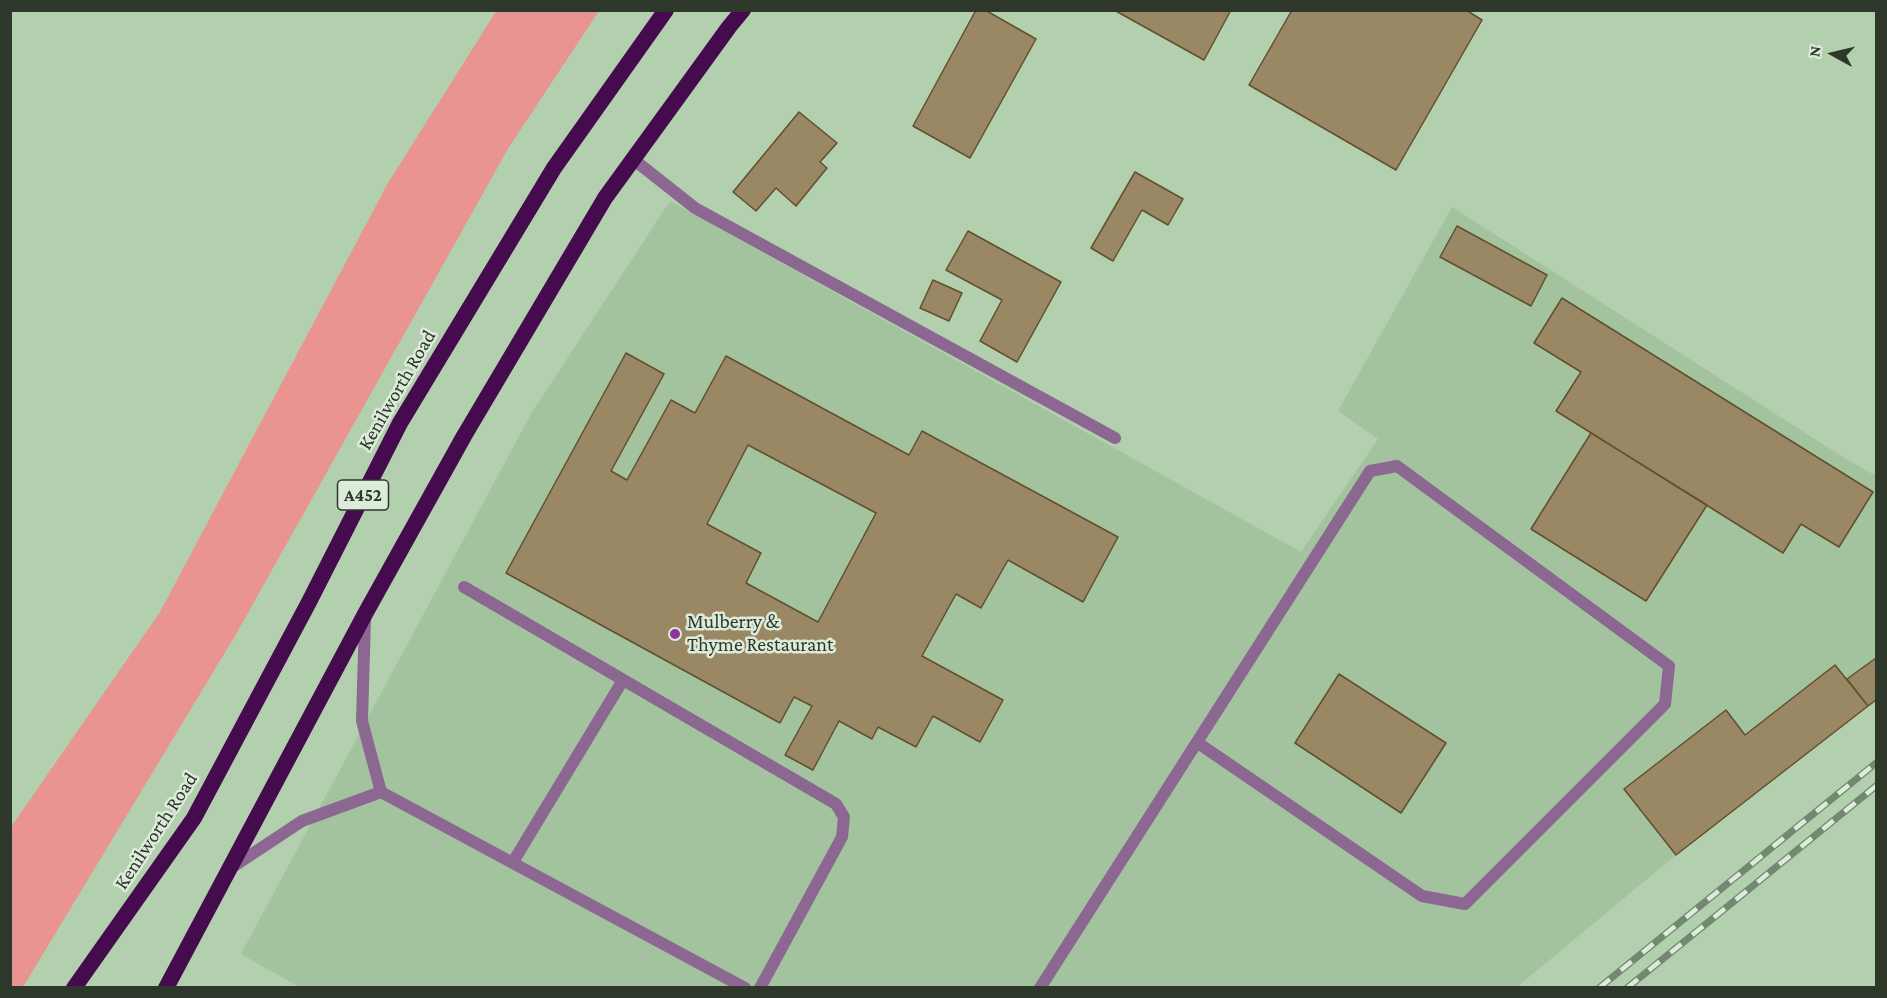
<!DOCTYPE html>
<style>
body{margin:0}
#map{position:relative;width:1887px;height:998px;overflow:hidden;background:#b2cfae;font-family:"Crimson Pro",serif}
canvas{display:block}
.frame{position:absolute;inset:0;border:12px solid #2d382b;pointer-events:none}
.north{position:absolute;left:1803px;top:24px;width:60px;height:60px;-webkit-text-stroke:4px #dcebda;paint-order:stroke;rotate:278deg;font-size:16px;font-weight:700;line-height:24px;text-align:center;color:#2d382b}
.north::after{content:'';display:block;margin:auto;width:21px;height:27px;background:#2d382b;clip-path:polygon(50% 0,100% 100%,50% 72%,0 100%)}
</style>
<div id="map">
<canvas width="1887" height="998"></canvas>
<div class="frame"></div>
<div class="north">N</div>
</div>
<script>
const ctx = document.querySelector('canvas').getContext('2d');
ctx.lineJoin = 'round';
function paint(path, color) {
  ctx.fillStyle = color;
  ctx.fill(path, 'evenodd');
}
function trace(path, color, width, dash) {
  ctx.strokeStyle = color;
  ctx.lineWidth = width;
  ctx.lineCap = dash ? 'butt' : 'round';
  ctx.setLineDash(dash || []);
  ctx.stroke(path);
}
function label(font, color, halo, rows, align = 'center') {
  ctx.font = font + ' "Crimson Pro",serif';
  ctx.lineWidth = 5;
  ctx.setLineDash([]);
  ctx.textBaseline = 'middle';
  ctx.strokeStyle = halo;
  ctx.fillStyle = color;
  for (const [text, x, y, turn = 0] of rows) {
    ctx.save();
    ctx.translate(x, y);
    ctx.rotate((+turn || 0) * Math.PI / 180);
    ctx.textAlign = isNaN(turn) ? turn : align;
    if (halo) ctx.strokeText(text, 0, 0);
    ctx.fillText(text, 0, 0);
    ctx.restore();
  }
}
paint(new Path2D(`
 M670 201 1301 552 1378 439 1338 411 1452 207 1846 459 1876 476V700L1676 855 1517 987 301 988 241 954 531 414Z`), '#a3c39f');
paint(new Path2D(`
 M497 10 599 11 509 147 235 636 23 987H11V827L160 612 388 183Z`), '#e99491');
const building = new Path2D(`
 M976 10H985L1036 39 970 158 913 126Z
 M1114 10H1231L1204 60Z
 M1292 10H1466L1482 20 1396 170 1249 85Z
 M799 112 837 143 820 162 827 168 796 206 776 188 756 211 733 192Z
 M1135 172 1183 199 1168 225 1142 210 1113 261 1091 248Z
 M1457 226 1547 275 1531 306 1440 257Z
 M968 231 1061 282 1017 362 980 341 1002 300 946 270Z
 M933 280 962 293 949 321 920 308Z
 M1562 298 1873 492 1839 547 1801 524 1783 553 1556 411 1581 372 1534 343Z
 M626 353 664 374 611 471 627 480 671 400 695 413 726 356 909 455 922 431 1118 537 1083 602 1008 560 981 608 956 594 922 656 1003 700 980 742 933 716 916 747 878 727 872 739 839 721 813 770 785 755 812 706 794 697 780 723 506 573ZM748 445 876 513 818 622 746 583 761 553 707 524Z
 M1591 433 1707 505 1646 601 1531 529Z
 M1876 658V700L1868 706 1847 679Z
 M1835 665 1868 706 1676 855 1624 789 1726 710 1745 735Z
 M1339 674 1446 743 1401 813 1295 743Z`);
paint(building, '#9a8764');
trace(building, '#614f2e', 1.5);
trace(new Path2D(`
 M633 159 695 208 1115 438
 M464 587 836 804 844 817 842 837 760 988
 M365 618 362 721 381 792 745 988
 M513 862 623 680
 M231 868 302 821 381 792
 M1040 988 1370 471 1397 466 1669 666 1665 704 1465 904 1422 896 1198 743`), '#8b6791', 12);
trace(new Path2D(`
 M74 988 194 818 309 602 400 423 554 168 666 10
 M166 988 365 614 464 436 605 198 729 27 743 10`), '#460a4f', 16);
const rail = new Path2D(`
 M1599 988 1876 763
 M1627 988 1876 786`);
trace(rail, '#738870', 7);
trace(rail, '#dcebda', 4.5, [14]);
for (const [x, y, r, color] of [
 [675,634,6,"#8f339e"]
]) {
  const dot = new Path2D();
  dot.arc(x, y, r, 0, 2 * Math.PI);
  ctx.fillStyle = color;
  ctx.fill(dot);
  trace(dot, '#dcebda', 2);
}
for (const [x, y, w] of [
 [363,495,51]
]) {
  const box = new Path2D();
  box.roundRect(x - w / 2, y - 15, w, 30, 4.5);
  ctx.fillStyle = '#dcebda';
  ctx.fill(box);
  trace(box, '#2d382b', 1.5);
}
label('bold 18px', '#2d382b', null, [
 ["A452",363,495]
]);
label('20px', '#2d382b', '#dcebda', [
 ["Kenilworth Road",397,390,-60],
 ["Kenilworth Road",156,831,-57]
]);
label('20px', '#2d382b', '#dcebda', [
 ["Mulberry &",687,622],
 ["Thyme Restaurant",687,645]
], 'left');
</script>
